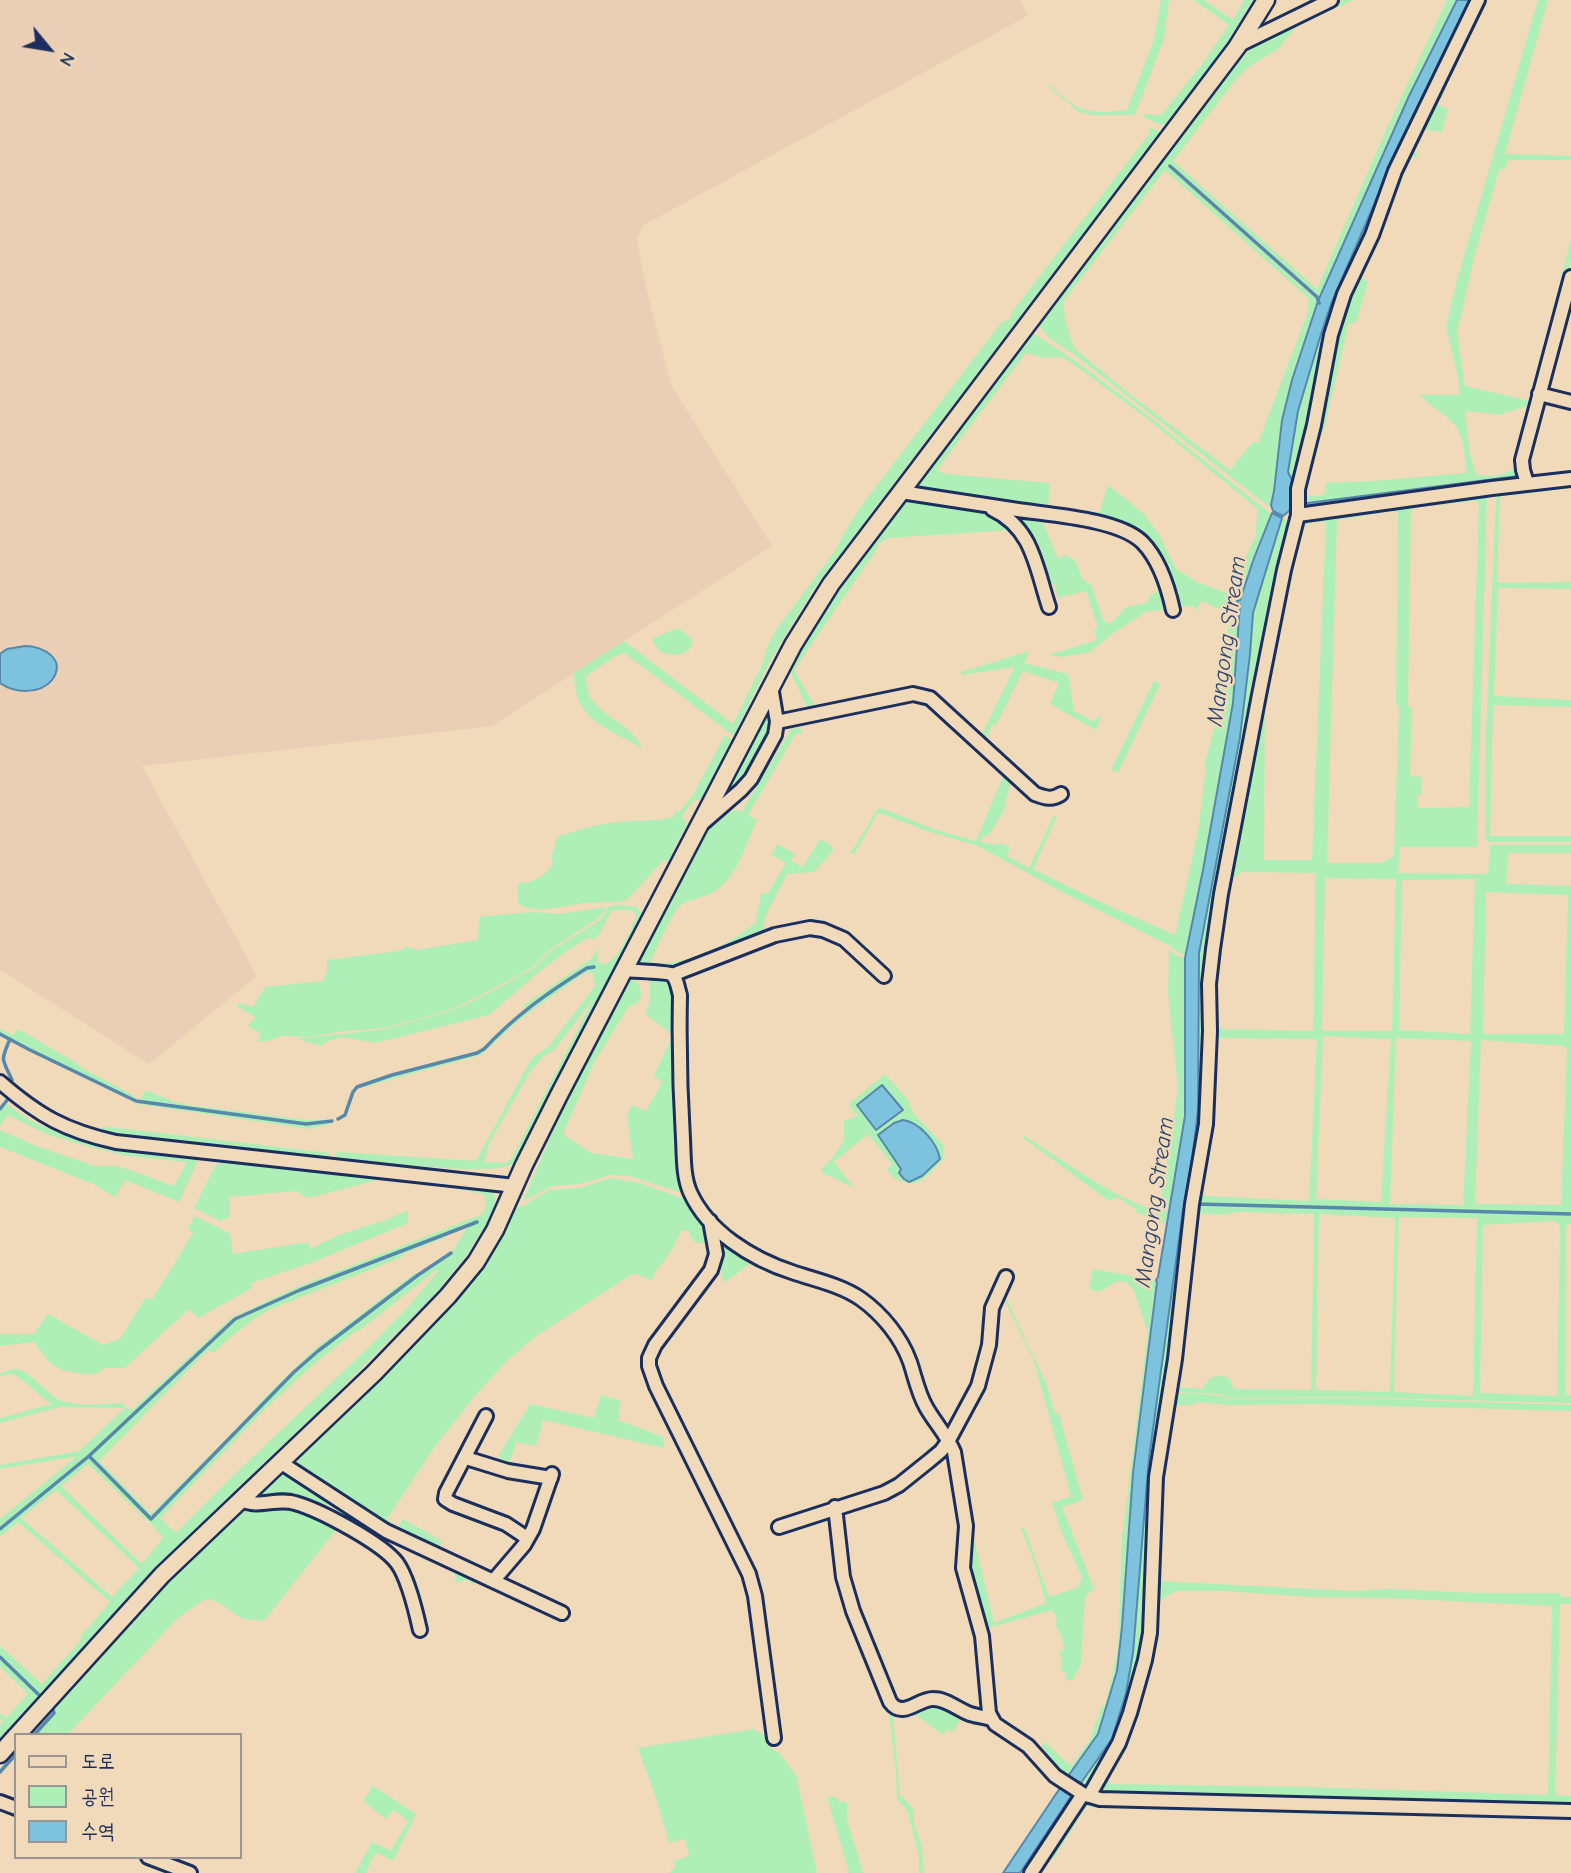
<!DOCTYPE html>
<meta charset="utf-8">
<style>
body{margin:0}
#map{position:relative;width:1571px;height:1873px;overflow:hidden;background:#f1daba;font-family:"Comic Neue","Poor Story",sans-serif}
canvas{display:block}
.legend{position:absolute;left:14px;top:1733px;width:228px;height:126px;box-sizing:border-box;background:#f1daba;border:2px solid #9b9695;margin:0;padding:9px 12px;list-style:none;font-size:21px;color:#1b2f5e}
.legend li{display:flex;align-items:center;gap:14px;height:35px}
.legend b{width:35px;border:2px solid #9b9695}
.north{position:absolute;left:14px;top:14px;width:70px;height:70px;-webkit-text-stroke:5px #f1daba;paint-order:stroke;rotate:120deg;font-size:19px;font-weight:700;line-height:28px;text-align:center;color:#1b2f5e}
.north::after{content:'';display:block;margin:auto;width:24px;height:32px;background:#1b2f5e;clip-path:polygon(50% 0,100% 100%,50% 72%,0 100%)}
</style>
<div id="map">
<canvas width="1571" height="1873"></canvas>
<ul class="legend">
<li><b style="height:9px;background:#f1daba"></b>도로</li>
<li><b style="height:19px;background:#aeefb7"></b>공원</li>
<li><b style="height:19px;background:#7dc3de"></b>수역</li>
</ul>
<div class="north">N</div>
</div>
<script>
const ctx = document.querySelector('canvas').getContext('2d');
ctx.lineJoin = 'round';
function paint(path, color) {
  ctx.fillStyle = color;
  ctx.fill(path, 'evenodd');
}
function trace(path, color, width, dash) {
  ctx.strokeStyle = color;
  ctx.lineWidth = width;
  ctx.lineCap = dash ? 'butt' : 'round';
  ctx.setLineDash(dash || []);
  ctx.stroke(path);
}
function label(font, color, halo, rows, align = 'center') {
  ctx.font = font + ' "Comic Neue",sans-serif';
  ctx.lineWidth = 5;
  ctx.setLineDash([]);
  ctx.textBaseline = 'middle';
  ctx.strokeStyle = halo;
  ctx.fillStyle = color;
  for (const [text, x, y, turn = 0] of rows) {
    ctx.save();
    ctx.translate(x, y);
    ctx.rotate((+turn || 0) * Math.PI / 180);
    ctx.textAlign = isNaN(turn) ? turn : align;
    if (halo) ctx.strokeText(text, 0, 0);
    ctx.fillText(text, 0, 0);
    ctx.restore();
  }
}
paint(new Path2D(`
 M0 0H1019L1029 15 644 225 638 237V244L645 283 671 385 772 546 492 726 142 766 257 976 149 1064 0 970Z`), '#eacfb6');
paint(new Path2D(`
 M1161 0H1169L1164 39 1135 115H1091L1079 112 1044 83C1055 88 1061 96 1071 103 1086 115 1109 112 1127 110L1154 40Z
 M1194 0H1204L1233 20 1244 0H1253L1222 51 1166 124 1162 125 1142 117C1148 111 1155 118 1162 114L1203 63 1229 25Z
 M1342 0H1353L1296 27 1279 48 1246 69 1234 82 1173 161 1317 289 1386 130 1447 0H1457L1409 96 1320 297 1171 164 1168 166 1318 301C1305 340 1290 379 1282 420 1277 448 1278 477 1271 505L1268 506 1075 355 1049 338 1038 325 1232 68 1252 48 1268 36ZM1165 170 1309 299 1307 315 1258 443 1253 442 1230 470 1127 392 1074 348 1066 323 1063 302Z
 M1470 0H1476L1339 306 1297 503 1293 482 1288 473 1294 428 1305 383 1321 334 1331 304 1399 147Z
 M1479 0H1486L1444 90 1442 99 1436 100 1434 103 1448 109 1442 132 1421 129Z
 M1538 0H1548L1505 154 1571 156V160H1508L1505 169 1499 170 1475 254 1457 333 1465 386 1530 401 1571 239V260L1533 404 1512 411H1507L1503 415 1465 411 1470 454 1476 475 1495 476 1519 468 1522 475 1300 504 1304 497 1324 495 1326 483 1374 481 1467 473C1464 455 1465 433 1450 420 1440 411 1429 405 1420 395H1460L1458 376 1446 327 1456 284Z
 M1149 127 1160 132 813 590 770 661 734 736 623 652 621 655H617L589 674 586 678C587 685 588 695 592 700 606 719 631 725 643 748 607 728 574 721 574 673L624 641 733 724 762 665 768 645 776 630 835 551 842 537 859 509 1001 323 1011 318 1012 312 1150 133Z
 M1408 149 1419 155 1417 157 1412 156 1359 277 1368 281 1356 323H1349L1323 433 1314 432 1333 339Z
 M1034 334 1073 359 1142 411 1271 514 1254 558 1240 601 1237 603 1240 604 1233 703 1203 870 1186 955 1180 953 1170 946 1060 891 978 846 930 832 882 814 878 813 856 851 854 854H850L877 810 881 808 936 830 976 841 1006 770 1013 776 1005 803V808L990 834 982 837 980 842 996 845 999 843 1010 847 1007 856 1029 868 1054 815 1057 817 1033 869 1098 901 1175 935 1198 832 1206 767 1204 766 1223 696 1219 671 1231 614 1201 601 1196 612 1195 606H1174L1141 535 920 490 917 484 1030 336ZM1026 353 1044 358 1061 357 1069 361 1145 417 1258 509 1255 538 1240 569 1236 573 1230 594 1199 583 1176 569 1160 536 1144 514 1108 485 1099 513 1048 508 1050 483 945 474 937 470Z
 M1571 483V488L1505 496H1501L1500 499 1497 583 1571 582V589L1498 588 1494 696 1571 700V707L1493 705 1490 836H1571V842H1488L1485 838 1486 734 1496 497 1498 493Z
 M1487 494 1477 847H1400L1398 873 1488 874 1490 845H1571V853H1508L1506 884 1571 886V1213L1195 1204 1215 1029 1313 1031 1316 873 1242 872 1231 880 1220 951 1216 953 1282 592 1301 522 1306 519ZM1474 501 1479 502 1469 807 1418 808 1417 795 1421 794V777L1410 776 1412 708 1408 706 1411 508ZM1393 511 1398 513 1396 704 1399 707 1394 855 1392 858 1386 860 1383 863H1327L1337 520ZM1312 522H1326L1312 860H1264L1265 697 1302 526ZM1325 878 1396 879 1392 1031H1322ZM1475 879 1470 1034 1399 1030 1402 880ZM1486 892 1568 895 1564 1034H1483ZM1323 1036 1391 1039 1381 1202 1316 1199ZM1221 1038 1317 1039 1309 1201 1205 1196 1202 1193 1214 1110 1215 1040ZM1396 1038 1471 1041 1463 1205 1390 1204ZM1481 1040 1565 1046 1567 1050 1561 1205 1475 1204Z
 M908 496 989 509 1013 530 888 538 878 544 877 549 794 670 815 707 810 708 806 705 788 667 818 623 823 612Z
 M1013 514 1036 515 1044 525 1058 559 1064 555 1075 560 1083 580 1091 584 1103 620 1109 624C1117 620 1120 611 1128 607 1133 605 1140 605 1146 603L1151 595 1159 591 1162 582 1169 609 1146 612 1115 632 1090 652 1063 657 1048 655 1097 640 1094 630 1098 628 1086 591 1058 598 1054 584H1049C1046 564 1043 546 1029 530 1024 525 1018 520 1013 514Z
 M1282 518 1286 521 1289 529 1219 893 1204 1124 1168 1393 1148 1633 1128 1712 1088 1789 1078 1787 1112 1739 1126 1693 1133 1653 1149 1458 1183 1210 1188 1208 1185 1201 1192 1160 1198 1110 1199 953 1240 737 1250 654 1253 613Z
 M677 628C684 632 690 636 693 643 687 657 673 656 660 652L653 642 654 638Z
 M1030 651 1024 663 1068 674 1074 711 1092 721 1102 716 1096 730 1050 704 1059 683 1023 671 996 725H992L986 740 981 736 1015 667 962 675 961 672Z
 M1154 681 1160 684 1118 773 1111 770Z
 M766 716 768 717V731L745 777 729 796 726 795 725 792Z
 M792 728 802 729V734L796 733 748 815 757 820C746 844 737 880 712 893 703 898 689 899 681 905 671 914 656 950 650 963 682 968 731 944 755 923L761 894 768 893 786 863 771 855 777 844 795 854 791 861 803 867 820 839 829 844 834 850 814 872 787 874 765 917 763 934 681 967 647 970C642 967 640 965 640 959L708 830C718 815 723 809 742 811Z
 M725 735 733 740 702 798 692 802 682 816 687 825 674 848 671 860 663 861 626 901C612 902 599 902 585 903 567 905 534 916 518 903V884C534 882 545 877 553 863L551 860 557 837C576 831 596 824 617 822 635 820 654 822 673 817L676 810 679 812 693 795Z
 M619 905 636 907 642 913 641 918 525 1144C522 1150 519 1159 514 1163 497 1178 363 1161 335 1157L336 1152 476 1161 531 1059 549 1046 595 986 593 973 589 972 583 974 519 1020 481 1055 356 1089 392 1076 478 1053 484 1050 525 1010 551 991 587 969 594 967 593 966 587 967 550 990 524 1009V1005L591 959 598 948V961L601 964C618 965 630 930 637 916L632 910H612L600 933 594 940 590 937 568 950 538 973 489 1015 375 1043 342 1037 328 1041 322 1046 297 1039 386 1029 450 1011 472 1002 534 968 549 952 602 919 609 906ZM594 998 512 1158 505 1163 484 1162 490 1142 530 1072 544 1056 555 1049Z
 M607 907 600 917 548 951 533 967 472 1000 450 1010 385 1028 345 1031 310 1037 281 1036 267 1041 258 1042 261 1034 248 1026 255 1017 237 1006 238 1003 253 1007 265 987 323 981 327 972V960L399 951 408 947 417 950 478 940 479 917 532 912 559 914Z
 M1169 949 1177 956 1185 958 1186 1100 1185 1116 1166 1224 1136 1212V1209L1117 1197 1109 1201 1022 1137 1023 1135C1067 1163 1110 1196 1159 1212L1178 1089 1168 993Z
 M647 975 666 976 675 984 689 1193 679 1192 629 1176 610 1175 580 1184 552 1186 523 1201 580 1069 630 979 638 983C643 993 643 1004 629 1006L595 1061 563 1134 591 1153 633 1159 627 1117 631 1105 646 1111 662 1082 654 1076 673 1035 645 1014C651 1003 652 988 647 975Z
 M0 1029 13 1035 18 1029 73 1061 82 1068 138 1098 137 1099 89 1078 10 1038 0 1033Z
 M885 1074 908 1100 913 1113 945 1147 943 1148V1159C932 1171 919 1190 901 1181 895 1179 891 1176 887 1170L892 1164 868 1134 834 1162 854 1188 830 1176 823 1174 821 1169 832 1159 844 1140V1121L857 1116 849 1104Z
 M145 1090 175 1102 188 1105 305 1120H334L305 1124 140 1100Z
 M138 1101 306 1125 333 1123 310 1129 137 1104Z
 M6 1103C32 1128 88 1144 123 1149 148 1153 174 1153 200 1156L179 1202 125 1180 115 1197 93 1184 0 1147V1130L36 1146 95 1166H118L174 1186 187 1162 127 1156 75 1143 44 1133 8 1115 0 1126V1111Z
 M109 1127 330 1153 329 1157 131 1136 95 1129Z
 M224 1159 381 1175V1179L313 1197H305L296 1191 230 1197V1217L220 1221 194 1208 216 1164 220 1165Z
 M419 1178 490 1189 494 1194 496 1206 485 1226 466 1256 437 1292 320 1410 245 1481 141 1584 0 1738V1725L3 1721 0 1718V1713L6 1718 28 1694 0 1667V1658L24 1680 0 1657V1646L42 1684 82 1639 80 1637 110 1602 18 1522 0 1537V1530L89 1456 235 1320 244 1315 307 1288 449 1233 447 1237 405 1253 400 1258 271 1309C249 1320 231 1337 213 1353L208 1350 99 1461 151 1514 250 1415 259 1403 315 1349 415 1273 418 1275 317 1351 306 1361 419 1275 451 1254 465 1231 469 1226 478 1222 476 1221 298 1289 233 1318 88 1456 0 1527V1519L75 1458 74 1457 0 1469V1465L79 1451 125 1408 60 1407 0 1423V1418L52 1404C42 1398 19 1375 12 1374 10 1374 2 1376 0 1377V1374C5 1372 11 1369 16 1369 31 1370 47 1396 62 1401 81 1407 103 1404 123 1403L126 1408 132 1410 231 1318 295 1288 483 1214 486 1205 484 1194 406 1180ZM440 1269 410 1305 371 1345 234 1475 176 1533 160 1518 267 1407 314 1364 356 1331H359L435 1271ZM88 1464 152 1525 163 1538 142 1564 61 1486ZM56 1490 139 1568 112 1597 21 1518Z
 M611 1178 639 1183 696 1203 705 1218 713 1256 691 1293 688 1289C701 1274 708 1267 707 1245V1242C694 1246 692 1240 689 1230L681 1231C677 1240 673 1249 667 1257 662 1265 653 1271 652 1281L634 1273 536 1336 508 1360 479 1391 436 1445 387 1519 398 1527 403 1519 442 1541 438 1551 393 1531 296 1465 294 1462 295 1458 413 1344 458 1297 479 1271 517 1207 523 1206 549 1190 579 1188Z
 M1196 1205 1571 1215V1224H1568L1566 1228 1565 1393 1571 1396V1403L1347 1397 1227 1398 1220 1394 1172 1392 1173 1387 1203 1389C1208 1377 1218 1372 1230 1379L1234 1389 1311 1390 1314 1214 1237 1212C1224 1216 1209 1213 1194 1214ZM1319 1214 1395 1218 1390 1392 1316 1390ZM1399 1217 1477 1218 1473 1396 1394 1392ZM1556 1221 1560 1227 1557 1396 1480 1393 1483 1225Z
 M408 1210V1223L313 1262 251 1283 252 1288 198 1318 189 1309 125 1368C119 1369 109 1367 103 1369 102 1370 101 1371 99 1372 93 1375 83 1374 77 1373 52 1370 48 1361 34 1342L0 1346V1334H34L48 1314 103 1345 120 1339 146 1297 152 1300 193 1233 188 1228 195 1216 230 1234 233 1254 308 1242 310 1249 339 1235 389 1219Z
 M718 1232 851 1296 864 1306 839 1294 752 1262 724 1283 717 1256Z
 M1093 1269 1156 1280 1157 1282 1133 1473 1122 1627 1117 1671 1098 1734 1066 1779 1049 1761 1042 1746 1045 1742 1066 1762 1072 1765 1092 1737V1733L1102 1706H1105L1118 1649 1122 1537 1148 1332 1133 1288 1126 1282 1119 1281 1114 1283 1099 1292 1089 1289Z
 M1005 1296 1046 1383 1055 1414H1059L1083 1500 1062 1507 1094 1589 1088 1593 1085 1598 1081 1664 1072 1682 1065 1678 1066 1672 1060 1670 1062 1663 1060 1652 1064 1649 1061 1635 1055 1625 1057 1619 1052 1610 984 1629 968 1573 972 1530 994 1623 1046 1603 1035 1564 1021 1528 1024 1527 1049 1597 1079 1587 1082 1577 1064 1538 1052 1503 1071 1496 1034 1361 1003 1297Z
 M1189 1393 1220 1396 1227 1399 1346 1398 1571 1405V1411L1315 1404 1227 1405 1199 1402 1191 1405H1170L1174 1395Z
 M601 1395 621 1401 618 1420 663 1437 664 1448 543 1420 536 1446 516 1442 510 1463 498 1457 530 1404 594 1418Z
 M1170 1426 1162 1491 1159 1581 1350 1591 1390 1589 1476 1593H1559L1561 1597H1571V1604H1560L1555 1795 1571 1796V1806L1100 1793 1098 1791 1119 1748 1108 1774 1110 1784 1306 1787 1548 1795 1552 1606 1388 1598 1310 1597 1223 1591H1176L1153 1604 1157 1499Z
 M286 1470 480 1577 477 1582 472 1585 469 1580 456 1582 454 1572 374 1535 327 1504 322 1511 257 1501 253 1496 279 1472Z
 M287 1505 339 1526 264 1621 243 1619 217 1602 209 1599 202 1601 178 1618 67 1735H35L55 1712 52 1707C114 1639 177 1572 242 1507Z
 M929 1702 964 1713 953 1732 947 1729 944 1735 911 1712 895 1715 893 1716 900 1795 912 1807 914 1813V1822L922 1847 924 1873H919V1856L908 1812 897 1799 896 1774 889 1713Z
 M754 1729 770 1739 766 1744 781 1755 796 1775 817 1873H670V1871L675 1869 674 1861 689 1856 685 1839 669 1843 656 1798 638 1748Z
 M373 1786 416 1814 393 1861 376 1852 366 1872 367 1873H355L372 1842 391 1851 408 1821 394 1810 386 1819 363 1801Z
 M827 1797H837L839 1802H847V1819L863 1873H849Z
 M1082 1800 1571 1811V1817L1471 1815 1388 1816 1137 1809 1090 1805 1085 1808 1055 1857 1051 1859 1041 1873H1034Z`), '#aeefb7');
const water = new Path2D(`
 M1457 0H1470L1399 147 1331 304 1321 334 1298 411 1288 472 1293 482 1297 510 1289 511 1283 516 1273 511 1271 505 1274 491 1282 420 1292 380 1318 301 1409 96Z
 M1518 476V479L1300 511V504Z
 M1272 513 1282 518 1253 613 1250 654 1240 737 1199 953 1198 1110 1192 1160 1185 1201 1189 1203 1188 1208 1183 1210 1149 1458 1133 1653 1126 1693 1112 1739 1078 1787 1066 1779 1098 1734 1117 1671 1122 1627 1133 1473 1157 1282 1156 1280 1158 1277 1185 1116V958L1203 870 1233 703 1240 604 1237 603V601L1240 600 1254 558Z
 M25 646C43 646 67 659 52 680 40 695 14 693 0 683V654L7 649Z
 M882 1085 903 1110 876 1130 857 1105Z
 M903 1120C919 1122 937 1142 940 1159L922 1176 909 1182 904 1179 899 1173 901 1169 878 1135 894 1123Z
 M1062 1785 1074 1792 1020 1873H1003Z`);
paint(water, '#7dc3de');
trace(water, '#5688ab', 2);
trace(new Path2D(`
 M1170 166 1317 297 1319 303
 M0 1034 30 1050 136 1101 306 1124 332 1121
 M10 1039C0 1062 2 1058 12 1080
 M0 1109 8 1099
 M338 1119 345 1115 353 1092 357 1087 392 1075 477 1053 484 1049C516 1015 547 993 587 968L594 967
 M1196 1204 1571 1214
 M89 1456 151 1519 294 1372 318 1351 418 1275 451 1253
 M0 1529 89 1456 235 1319 300 1290 477 1222
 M0 1657 38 1694
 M34 1735 54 1713 53 1710
 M0 1772 16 1754`), '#5688ab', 3.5);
const minor = new Path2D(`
 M1237 46 1331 0
 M1539 394 1571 402
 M1527 483 1523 470 1522 460 1571 277
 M901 492C940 498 979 504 1018 510 1051 515 1118 519 1142 542 1159 559 1168 587 1173 610
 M992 509C1033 528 1036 568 1049 607
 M1298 515 1492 488 1571 479
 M777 722 913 694 930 698 1035 794C1046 798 1052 800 1061 794
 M703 823 741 790 751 779 775 735 777 722 771 686
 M625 970C633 971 666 972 671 974 677 978 678 989 680 995 679 1043 680 1091 683 1139 684 1156 683 1176 690 1192 708 1232 752 1259 792 1272 815 1280 841 1285 861 1299 882 1314 901 1337 910 1362 915 1377 918 1393 926 1407 935 1423 947 1435 954 1452L966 1526 963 1568 982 1636 989 1713 995 1724 1028 1746 1055 1776 1083 1794 1100 1799 1571 1811
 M672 975 775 935 810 928 823 930 844 939 884 976
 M0 1082C39 1116 66 1131 116 1142L515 1186
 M710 1221 716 1254 711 1270 655 1345 649 1358V1366L656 1386 749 1574 755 1596 774 1738
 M486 1416 446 1493 445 1499 453 1504 506 1524 527 1538
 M466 1458 508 1471 551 1478
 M280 1462 386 1531 562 1613
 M242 1500C258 1509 277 1497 295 1503 320 1510 382 1543 397 1563 408 1578 416 1612 420 1630
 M835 1507 843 1577 853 1611 890 1702C903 1720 918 1698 934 1699 946 1699 959 1710 970 1714 977 1716 984 1717 991 1719
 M779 1527 884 1493 899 1485 929 1461 941 1451 949 1440 978 1386 989 1345 992 1308 1006 1277
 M494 1580 524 1545 533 1529 552 1474
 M1089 1796 1119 1743 1130 1713 1145 1660 1150 1633 1156 1477 1175 1359 1192 1204 1206 1124 1210 1031 1209 984 1213 949 1221 894 1259 695 1284 570 1298 515V489L1314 425 1331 335 1344 294 1372 235 1395 171 1478 0
 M0 1802 16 1808
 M148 1857 190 1873
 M1031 1873 1083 1794`);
const major = new Path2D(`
 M17 1735 162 1575 374 1373 448 1296 476 1262 495 1230 524 1165 559 1095 793 645 831 584 901 492 1237 47 1266 0
 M0 1754 16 1736`);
trace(minor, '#1b2f5e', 18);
trace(major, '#1b2f5e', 21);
trace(minor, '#f1daba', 12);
trace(major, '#f1daba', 16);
label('italic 23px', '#2a4571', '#f1daba', [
 ["Mangong Stream",1227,641,-82],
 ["Mangong Stream",1155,1202,-82]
]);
</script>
